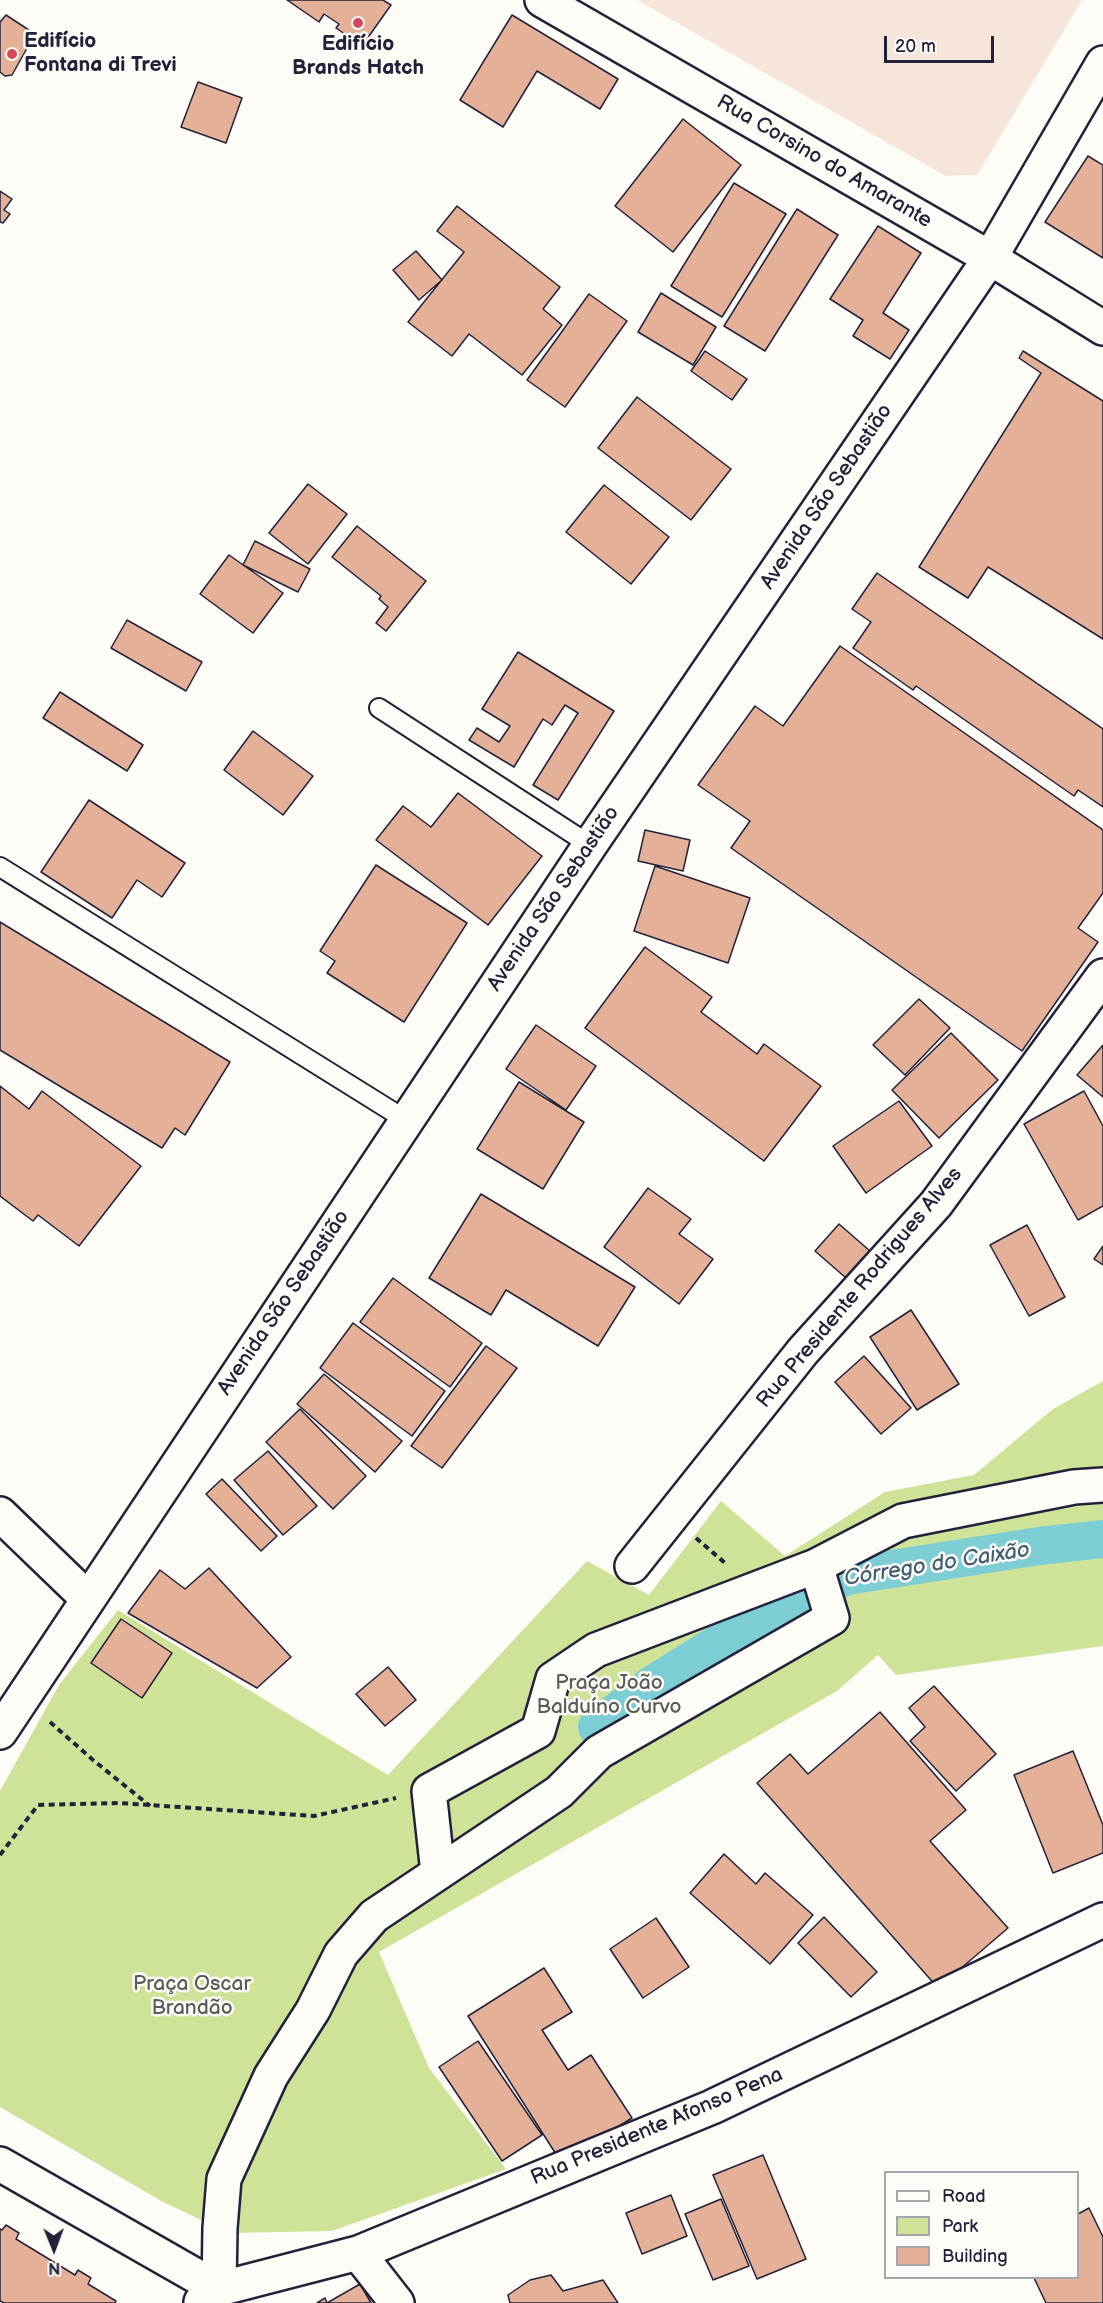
<!DOCTYPE html>
<meta charset="utf-8">
<style>
body{margin:0}
#map{position:relative;width:1103px;height:2303px;overflow:hidden;background:#fdfcf7;font-family:"Balsamiq Sans",sans-serif}
canvas{display:block}
.legend{position:absolute;left:884px;top:2171px;width:195px;height:108px;box-sizing:border-box;background:#fdfcf7;border:2px solid #a5a5ac;margin:0;padding:8px 10px;list-style:none;font-size:18px;color:#22223b}
.legend li{display:flex;align-items:center;gap:12px;height:30px}
.legend b{width:30px;border:2px solid #a5a5ac}
.north{position:absolute;left:24px;top:2219px;width:60px;height:60px;-webkit-text-stroke:4px #fdfcf7;paint-order:stroke;rotate:179deg;font-size:16px;font-weight:700;line-height:24px;text-align:center;color:#22223b}
.north::after{content:'';display:block;margin:auto;width:21px;height:27px;background:#22223b;clip-path:polygon(50% 0,100% 100%,50% 72%,0 100%)}
.scale{position:absolute;left:884px;top:36px;width:110px;height:27px;box-sizing:border-box;border:3px solid #22223b;border-top:0;padding-left:8px;font-size:18px;line-height:21px;white-space:nowrap;color:#22223b;-webkit-text-stroke:4px #fdfcf7;paint-order:stroke}
</style>
<div id="map">
<canvas width="1103" height="2303"></canvas>
<ul class="legend">
<li><b style="height:8px;background:#fdfcf7"></b>Road</li>
<li><b style="height:16px;background:#cee398"></b>Park</li>
<li><b style="height:16px;background:#e5b098"></b>Building</li>
</ul>
<div class="north">N</div>
<div class="scale">20 m</div>
</div>
<script>
const ctx = document.querySelector('canvas').getContext('2d');
ctx.lineJoin = 'round';
function paint(path, color) {
  ctx.fillStyle = color;
  ctx.fill(path, 'evenodd');
}
function trace(path, color, width, dash) {
  ctx.strokeStyle = color;
  ctx.lineWidth = width;
  ctx.lineCap = dash ? 'butt' : 'round';
  ctx.setLineDash(dash || []);
  ctx.stroke(path);
}
function label(font, color, halo, rows, align = 'center') {
  ctx.font = font + ' "Balsamiq Sans",sans-serif';
  ctx.lineWidth = 5;
  ctx.setLineDash([]);
  ctx.textBaseline = 'middle';
  ctx.strokeStyle = halo;
  ctx.fillStyle = color;
  for (const [text, x, y, turn = 0] of rows) {
    ctx.save();
    ctx.translate(x, y);
    ctx.rotate((+turn || 0) * Math.PI / 180);
    ctx.textAlign = isNaN(turn) ? turn : align;
    if (halo) ctx.strokeText(text, 0, 0);
    ctx.fillText(text, 0, 0);
    ctx.restore();
  }
}
paint(new Path2D(`
 M637 0H1082L977 175 946 176Z`), '#f6e5da');
paint(new Path2D(`
 M1103 1381V1646L896 1675 878 1655 837 1691 379 1952 429 2068 506 2169 332 2231 229 2233 163 2202 0 2107V1791L59 1685 118 1610 388 1775 587 1561 649 1595 721 1501 785 1556 885 1492 974 1475 1053 1409Z`), '#cee398');
trace(new Path2D(`
 M597 1727 650 1686 778 1606 847 1576 1039 1546 1103 1539`), '#7dced4', 38);
const building = new Path2D(`
 M287 0H383L391 5 362 46 336 28 339 24 324 14 319 22Z
 M6 15 35 34 12 75 5 76 0 72V22Z
 M512 15 618 79 600 109 537 71 503 127 460 100Z
 M198 82 242 98 226 143 181 127Z
 M683 119 741 165 673 252 615 206Z
 M1088 156 1103 165V258L1045 222Z
 M734 183 786 214 722 317 671 286Z
 M0 191 12 199 4 210 10 214 3 223 0 222Z
 M457 206 560 287 543 309 562 325 522 375 469 334 452 356 408 322 464 252 437 231Z
 M797 209 838 235 765 351 724 326Z
 M878 226 921 253 883 313 909 330 890 359 853 336 863 320 830 299Z
 M416 251 442 280 419 300 393 270Z
 M661 293 716 327 693 365 638 332Z
 M589 294 627 321 565 407 527 380Z
 M705 351 747 379 732 400 691 371Z
 M1023 351 1103 401V639L988 567 968 598 919 567 1041 373 1019 358Z
 M637 397 731 469 691 520 598 448Z
 M308 484 347 514 308 564 269 533Z
 M604 485 669 537 631 584 566 532Z
 M357 526 426 581 386 631 376 623 388 607 379 599 381 596 332 557Z
 M255 541 310 569 298 592 243 565Z
 M229 555 283 593 253 633 200 594Z
 M877 573 1103 729V807L1078 790 1074 796 916 686 913 690 853 648 871 622 852 609Z
 M127 620 202 662 186 691 111 648Z
 M840 646 1103 830V893L1078 928 1098 942 1022 1051 731 848 750 821 698 785 755 706 783 726Z
 M518 652 614 711 558 800 533 785 578 713 565 705 552 725 543 719 514 767 469 740 477 728 499 742 510 726 482 709Z
 M60 692 143 745 127 771 43 718Z
 M253 731 313 776 283 815 224 770Z
 M458 793 542 856 488 925 376 840 403 806 431 827Z
 M89 800 185 863 162 897 137 880 112 918 41 872Z
 M645 830 690 840 683 871 638 861Z
 M376 865 467 923 404 1022 327 973 335 961 320 951Z
 M655 866 750 898 728 963 634 931Z
 M0 922 230 1062 185 1135 175 1128 162 1148 0 1050Z
 M645 947 712 997 701 1012 757 1054 764 1044 821 1086 764 1161 585 1028Z
 M919 999 950 1028 905 1075 873 1045Z
 M536 1025 596 1066 566 1110 506 1069Z
 M951 1033 998 1080 939 1138 892 1090Z
 M1103 1045V1097L1077 1075Z
 M519 1082 584 1122 543 1189 477 1149Z
 M0 1086 29 1109 42 1091 141 1166 79 1246 38 1215 33 1221 0 1196Z
 M1084 1091 1103 1126V1206L1078 1220 1024 1124Z
 M899 1101 932 1146 866 1193 833 1146Z
 M648 1188 691 1219 679 1234 713 1259 679 1304 604 1247Z
 M481 1194 635 1287 598 1346 506 1290 491 1315 429 1278Z
 M839 1224 870 1251 846 1278 815 1251Z
 M1027 1225 1065 1297 1029 1316 990 1245Z
 M1103 1246V1265L1094 1259Z
 M393 1278 482 1343 450 1387 360 1322Z
 M911 1310 959 1384 917 1410 870 1337Z
 M353 1323 445 1391 412 1436 320 1368Z
 M486 1346 517 1368 442 1468 411 1446Z
 M864 1356 911 1408 881 1434 835 1382Z
 M324 1374 402 1441 375 1472 297 1404Z
 M300 1409 366 1476 333 1509 266 1442Z
 M268 1451 317 1506 283 1535 234 1480Z
 M222 1479 277 1536 261 1551 206 1494Z
 M209 1568 291 1657 257 1688 128 1613 160 1570 185 1589Z
 M121 1619 172 1653 142 1698 91 1663Z
 M388 1667 416 1700 385 1726 356 1694Z
 M934 1686 996 1754 956 1791 910 1741 925 1727 909 1708Z
 M880 1712 966 1810 930 1841 1008 1928 938 1988 757 1783 790 1754 808 1774Z
 M1073 1751 1103 1825V1853L1053 1873 1014 1775Z
 M724 1854 756 1884 765 1873 813 1915 770 1964 690 1893Z
 M824 1917 877 1972 851 1997 798 1943Z
 M656 1918 689 1967 643 1998 610 1949Z
 M544 1968 572 2012 542 2030 568 2070 591 2055 632 2118 561 2162 468 2016Z
 M478 2041 542 2135 502 2161 439 2067Z
 M763 2155 806 2259 757 2279 713 2175Z
 M671 2195 687 2236 642 2254 626 2213Z
 M721 2199 749 2266 713 2280 685 2214Z
 M1089 2208 1103 2237V2303H1046L1034 2278H1078V2214Z
 M6 2225 19 2233 16 2239 75 2275 78 2270 91 2278 88 2284 116 2301 115 2303H4L0 2301V2229L2 2230Z
 M551 2275 563 2291 603 2280 618 2303H510L508 2295 530 2280Z
 M360 2284 371 2303H317L325 2298 327 2303Z`);
paint(building, '#e5b098');
trace(building, '#22223b', 1.5);
const lane = new Path2D(`
 M379 708 590 845
 M0 867 406 1120`);
const street = new Path2D(`
 M0 1514 87 1598
 M632 1566 803 1351 936 1204 1103 976
 M438 1873 429 1791 538 1731 553 1679 596 1650 816 1566 903 1521 1074 1487 1103 1485
 M0 2164 219 2289 220 2228 224 2179 271 2076 313 2010 341 1954 374 1916 559 1792 599 1752 832 1618 816 1566
 M358 2253 397 2303
 M201 2302 219 2289 358 2253 712 2107 1103 1920`);
const secondary = new Path2D(`
 M542 0 990 258 1103 328
 M0 1732 590 845 990 258 1103 63`);
trace(lane, '#22223b', 22);
trace(street, '#22223b', 38);
trace(secondary, '#22223b', 38);
trace(new Path2D(`
 M696 1538 725 1563
 M50 1722 93 1760 150 1806
 M0 1855 38 1805 119 1803 314 1816 396 1798`), '#22223b', 4, [6, 4.5]);
trace(lane, '#fdfcf7', 18);
trace(street, '#fdfcf7', 33);
trace(secondary, '#fdfcf7', 33);
for (const [x, y, r, color] of [
 [358,23,6,"#d1495b"],
 [12,54,6,"#d1495b"]
]) {
  const dot = new Path2D();
  dot.arc(x, y, r, 0, 2 * Math.PI);
  ctx.fillStyle = color;
  ctx.fill(dot);
  trace(dot, '#fdfcf7', 2);
}
label('bold 21px', '#22223b', '#fdfcf7', [
 ["Edifício",24,42],
 ["Fontana di Trevi",24,66],
 ["Edifício",358,45,"center"],
 ["Brands Hatch",358,69,"center"]
], 'left');
label('21px', '#22223b', '#fdfcf7', [
 ["Rua Corsino do Amarante",824,162,30],
 ["Avenida São Sebastião",827,497,-56],
 ["Avenida São Sebastião",554,899,-56],
 ["Rua Presidente Rodrigues Alves",860,1288,-50],
 ["Avenida São Sebastião",284,1303,-56],
 ["Rua Presidente Afonso Pena",657,2127,-23]
]);
label('21px', '#565c57', '#fdfcf7', [
 ["Praça João",609,1684],
 ["Balduíno Curvo",609,1708],
 ["Praça Oscar",192,1985],
 ["Brandão",192,2009]
]);
label('italic 22px', '#425e71', '#fdfcf7', [
 ["Córrego do Caixão",937,1565,-9]
]);
</script>
